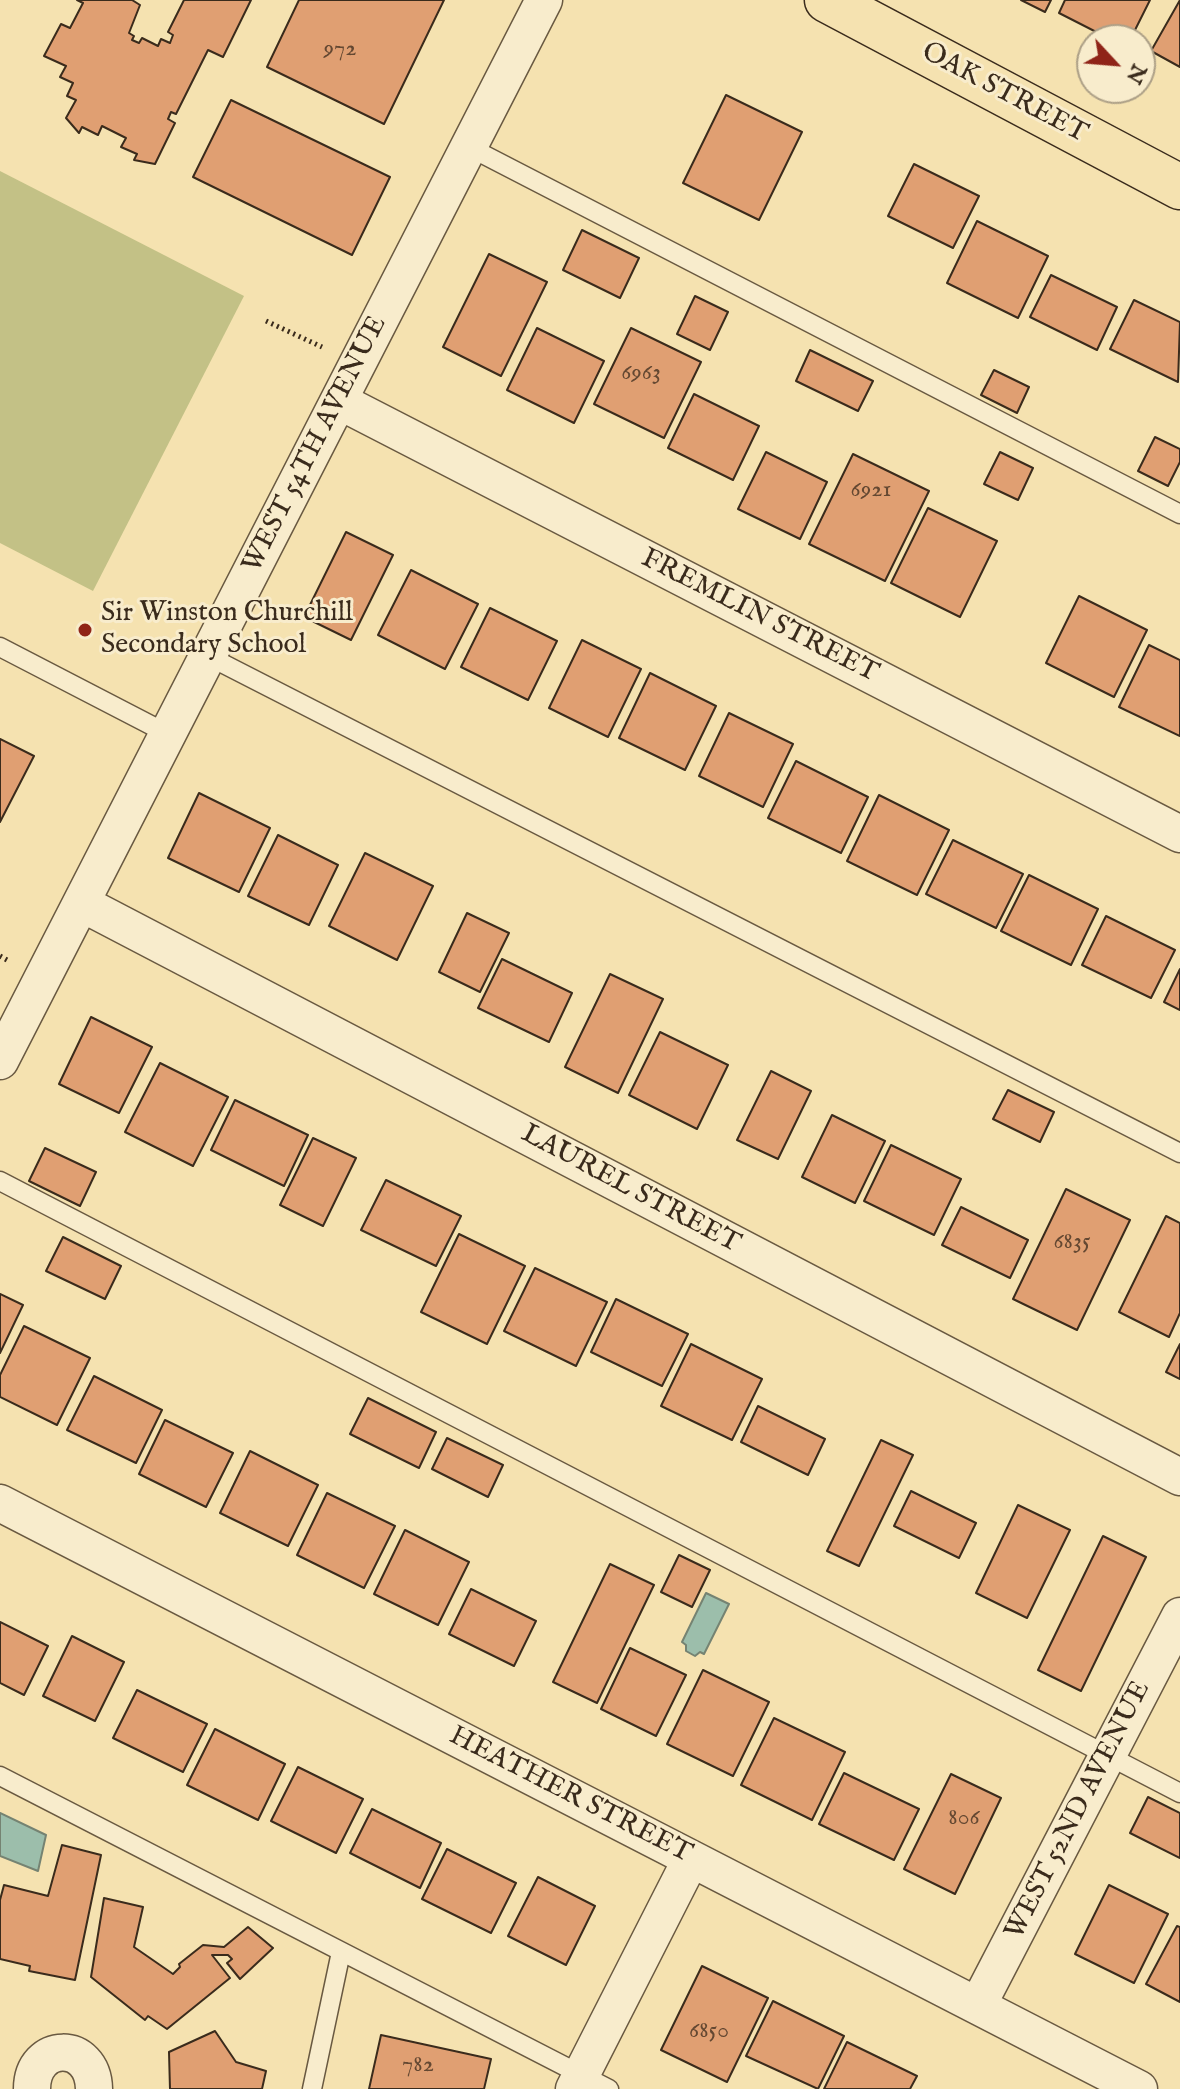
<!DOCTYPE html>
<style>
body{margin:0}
#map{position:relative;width:1180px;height:2089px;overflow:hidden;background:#f5e2b0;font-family:"IM FELL English",serif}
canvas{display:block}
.north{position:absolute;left:1076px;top:24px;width:80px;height:80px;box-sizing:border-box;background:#f8eccc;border:2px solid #ac9f86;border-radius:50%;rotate:116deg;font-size:22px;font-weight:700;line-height:32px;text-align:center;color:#3a2b1c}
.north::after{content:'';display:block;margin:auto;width:28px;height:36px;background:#8f2418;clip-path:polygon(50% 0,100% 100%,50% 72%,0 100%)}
</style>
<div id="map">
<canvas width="1180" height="2089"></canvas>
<div class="north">N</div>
</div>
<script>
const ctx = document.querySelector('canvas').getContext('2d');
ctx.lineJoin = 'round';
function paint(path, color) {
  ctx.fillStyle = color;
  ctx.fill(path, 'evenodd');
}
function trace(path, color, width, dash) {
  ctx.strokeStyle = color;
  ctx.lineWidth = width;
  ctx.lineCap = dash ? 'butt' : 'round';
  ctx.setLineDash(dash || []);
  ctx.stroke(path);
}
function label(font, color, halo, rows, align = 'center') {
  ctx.font = font + ' "IM FELL English",serif';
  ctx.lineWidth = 6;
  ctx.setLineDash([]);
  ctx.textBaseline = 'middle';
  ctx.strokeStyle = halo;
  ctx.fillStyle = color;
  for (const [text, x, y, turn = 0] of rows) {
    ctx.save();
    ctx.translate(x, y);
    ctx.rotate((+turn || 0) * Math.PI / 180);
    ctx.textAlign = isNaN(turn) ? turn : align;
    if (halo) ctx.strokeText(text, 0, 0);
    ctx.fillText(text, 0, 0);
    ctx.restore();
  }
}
paint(new Path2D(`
 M0 171 244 296 93 591 0 543Z`), '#c3c186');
const water = new Path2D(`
 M706 1593 729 1604 704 1654 700 1652 695 1656 686 1651V1645L682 1642Z
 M0 1813 46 1835 38 1871 0 1856Z`);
paint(water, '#9cbeab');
trace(water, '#758372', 2);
const building = new Path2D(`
 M77 0H132L140 5 129 33 134 36 132 40 139 43 142 38 158 46 161 39 170 43 173 35 168 32 184 0H251L223 57 208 50 176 114 171 112 168 119 175 123 155 164 134 160 137 154 121 147 126 138 102 126 98 135 82 127 79 133 66 118 76 100 67 96 73 83 60 77 66 66 44 56 61 24 70 28 83 3Z
 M299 0H444L384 124 267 67Z
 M1021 0H1051L1045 12Z
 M1065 0H1150L1130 40H1112L1059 13Z
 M1180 0V67L1151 51Z
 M726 95 802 132 759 220 683 183Z
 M231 100 390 177 352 255 193 177Z
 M914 164 979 196 953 248 888 216Z
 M977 221 1048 256 1018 318 947 283Z
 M582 230 639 258 620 298 563 270Z
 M489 254 547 282 501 376 443 347Z
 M1051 275 1117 307 1097 350 1030 317Z
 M695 296 728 312 710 350 677 334Z
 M1134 300 1180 322 1178 382 1110 349Z
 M537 328 604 361 574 423 507 390Z
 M631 328 701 362 664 438 594 404Z
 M810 350 873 381 858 411 796 381Z
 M994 370 1029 387 1017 413 981 395Z
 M694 394 759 426 733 480 668 448Z
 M1155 437 1180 449V462L1168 486 1138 471Z
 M766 452 827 482 800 539 738 509Z
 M1000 452 1033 468 1018 500 984 484Z
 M853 454 929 491 885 581 809 544Z
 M928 508 997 541 960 617 891 583Z
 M346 532 393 555 351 640 304 617Z
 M411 570 478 604 445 669 378 635Z
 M1079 596 1147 630 1114 697 1046 663Z
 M490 608 557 641 528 700 461 667Z
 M582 640 641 669 608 737 549 708Z
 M1149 645 1180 660V736L1119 707Z
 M650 673 716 706 685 770 619 738Z
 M729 713 793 744 763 807 699 776Z
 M0 739 34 756 0 822Z
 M796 761 868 797 841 853 768 818Z
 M199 793 270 828 239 892 168 858Z
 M879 795 949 830 917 895 847 861Z
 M278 835 338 865 309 925 248 896Z
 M953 840 1023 874 996 928 926 894Z
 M365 853 433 886 397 960 329 926Z
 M1029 875 1098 909 1071 965 1001 931Z
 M467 913 509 933 480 992 439 972Z
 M1106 916 1175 950 1151 998 1082 965Z
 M502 959 572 993 549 1042 478 1008Z
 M1180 969V1010L1164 1002Z
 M610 974 663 999 618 1093 565 1067Z
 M91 1017 152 1047 119 1113 59 1084Z
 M660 1032 728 1065 697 1129 629 1095Z
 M160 1063 228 1097 193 1166 125 1132Z
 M771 1071 811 1091 778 1159 737 1140Z
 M1008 1090 1054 1112 1040 1142 993 1119Z
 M235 1100 308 1135 284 1186 211 1150Z
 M832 1115 885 1141 855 1203 802 1177Z
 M313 1138 356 1158 323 1226 280 1205Z
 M891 1145 961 1179 934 1235 864 1201Z
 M45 1148 96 1172 80 1206 29 1181Z
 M386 1180 461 1216 436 1266 361 1230Z
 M1066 1189 1130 1220 1077 1330 1013 1299Z
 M961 1207 1028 1240 1010 1278 942 1245Z
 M1166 1216 1180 1223V1313L1169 1337 1119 1312Z
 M459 1234 525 1266 487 1344 421 1312Z
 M63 1237 121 1266 105 1299 46 1271Z
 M535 1268 607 1302 576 1366 504 1331Z
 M0 1294 23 1305 0 1353Z
 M616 1299 688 1334 662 1386 591 1352Z
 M24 1326 90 1358 57 1425 0 1397V1375Z
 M691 1344 762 1379 732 1440 661 1406Z
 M1180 1344V1379L1166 1372Z
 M94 1376 162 1410 136 1463 67 1430Z
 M368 1398 436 1432 419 1468 350 1434Z
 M758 1406 825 1439 808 1475 741 1442Z
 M165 1420 233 1453 206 1507 139 1474Z
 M447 1438 503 1465 488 1497 432 1469Z
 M881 1440 913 1455 859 1566 827 1551Z
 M250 1451 318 1485 288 1546 220 1513Z
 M911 1491 976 1523 959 1558 894 1526Z
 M327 1493 395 1526 364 1588 297 1555Z
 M1018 1505 1070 1530 1027 1618 976 1593Z
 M405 1530 469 1562 438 1625 374 1594Z
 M1103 1536 1146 1557 1081 1691 1038 1670Z
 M679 1555 710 1570 692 1607 661 1592Z
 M610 1564 654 1585 597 1703 553 1682Z
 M471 1589 536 1621 514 1666 449 1634Z
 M0 1622 48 1646 24 1695 0 1683Z
 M72 1636 124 1662 95 1721 43 1696Z
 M630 1648 686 1675 656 1736 601 1709Z
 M703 1670 769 1702 733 1776 667 1744Z
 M137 1690 207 1724 183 1772 113 1738Z
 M774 1718 845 1752 812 1820 741 1785Z
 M215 1729 285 1764 258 1820 187 1785Z
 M298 1767 363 1799 336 1853 271 1821Z
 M844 1773 919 1809 894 1860 819 1824Z
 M951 1774 1001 1798 955 1894 904 1869Z
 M1148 1797 1180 1813V1858L1130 1833Z
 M372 1809 441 1843 420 1888 350 1853Z
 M62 1845 101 1855 75 1980 29 1971 30 1966 0 1959V1900L4 1885 48 1896Z
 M447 1849 516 1883 491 1933 422 1899Z
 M538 1877 595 1906 566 1965 508 1936Z
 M1109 1885 1168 1914 1134 1983 1075 1954Z
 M104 1898 143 1907 134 1947 173 1974 180 1967 179 1964 203 1945 224 1947 248 1927 273 1948 240 1979 227 1963 232 1959 228 1955H212L230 1978 167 2029 148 2016 145 2020 91 1977Z
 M1177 1926 1180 1927V2002L1146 1984Z
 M702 1966 768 1998 727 2082 661 2050Z
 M773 2001 844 2036 818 2089 746 2056Z
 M215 2031 236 2062 266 2071 262 2089H170L169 2052Z
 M381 2035 491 2059 484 2089H369Z
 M847 2042 917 2076 910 2089H824Z`);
paint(building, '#e09f72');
trace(building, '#3a2b1c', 2);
const service = new Path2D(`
 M469 147 1180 514
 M0 647 168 734
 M208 656 1180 1153
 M0 1181 1180 1793
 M0 1776 609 2089
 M312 2089 341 1952`);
const minor = new Path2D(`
 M339 401 1180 834
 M81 903 1180 1477
 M0 1061 544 0
 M0 1503 1139 2089
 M978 2005 1180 1616
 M32 2089C32 2041 93 2040 94 2089
 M574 2089 691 1859`);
const primary = new Path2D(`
 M827 0 1180 187`);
trace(service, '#695941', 21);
trace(minor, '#695941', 39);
trace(primary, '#3a2b1c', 47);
trace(new Path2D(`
 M266 321 322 347
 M0 956 7 960`), '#3a2b1c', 5, [2, 4]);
trace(service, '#f8eccc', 18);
trace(minor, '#f8eccc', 36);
trace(primary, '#f5e2b0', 44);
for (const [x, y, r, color] of [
 [85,630,8,"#8f2418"]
]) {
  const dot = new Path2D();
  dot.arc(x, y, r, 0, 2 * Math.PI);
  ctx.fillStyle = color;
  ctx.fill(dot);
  trace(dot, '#f8eccc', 3);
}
label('24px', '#644832', null, [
 ["972",340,50],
 ["6963",641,374],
 ["6921",871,491],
 ["6835",1072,1243],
 ["806",964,1819],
 ["6850",709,2032],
 ["782",418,2066]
]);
label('28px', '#3a2b1c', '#f8eccc', [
 ["OAK STREET",1004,94,28],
 ["WEST 54TH AVENUE",316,445,-63],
 ["FREMLIN STREET",759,617,27],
 ["LAUREL STREET",630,1190,28],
 ["HEATHER STREET",570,1796,27],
 ["WEST 52ND AVENUE",1079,1811,-63]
]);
label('28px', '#3a2b1c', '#f8eccc', [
 ["Sir Winston Churchill",101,614],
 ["Secondary School",101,646]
], 'left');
</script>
